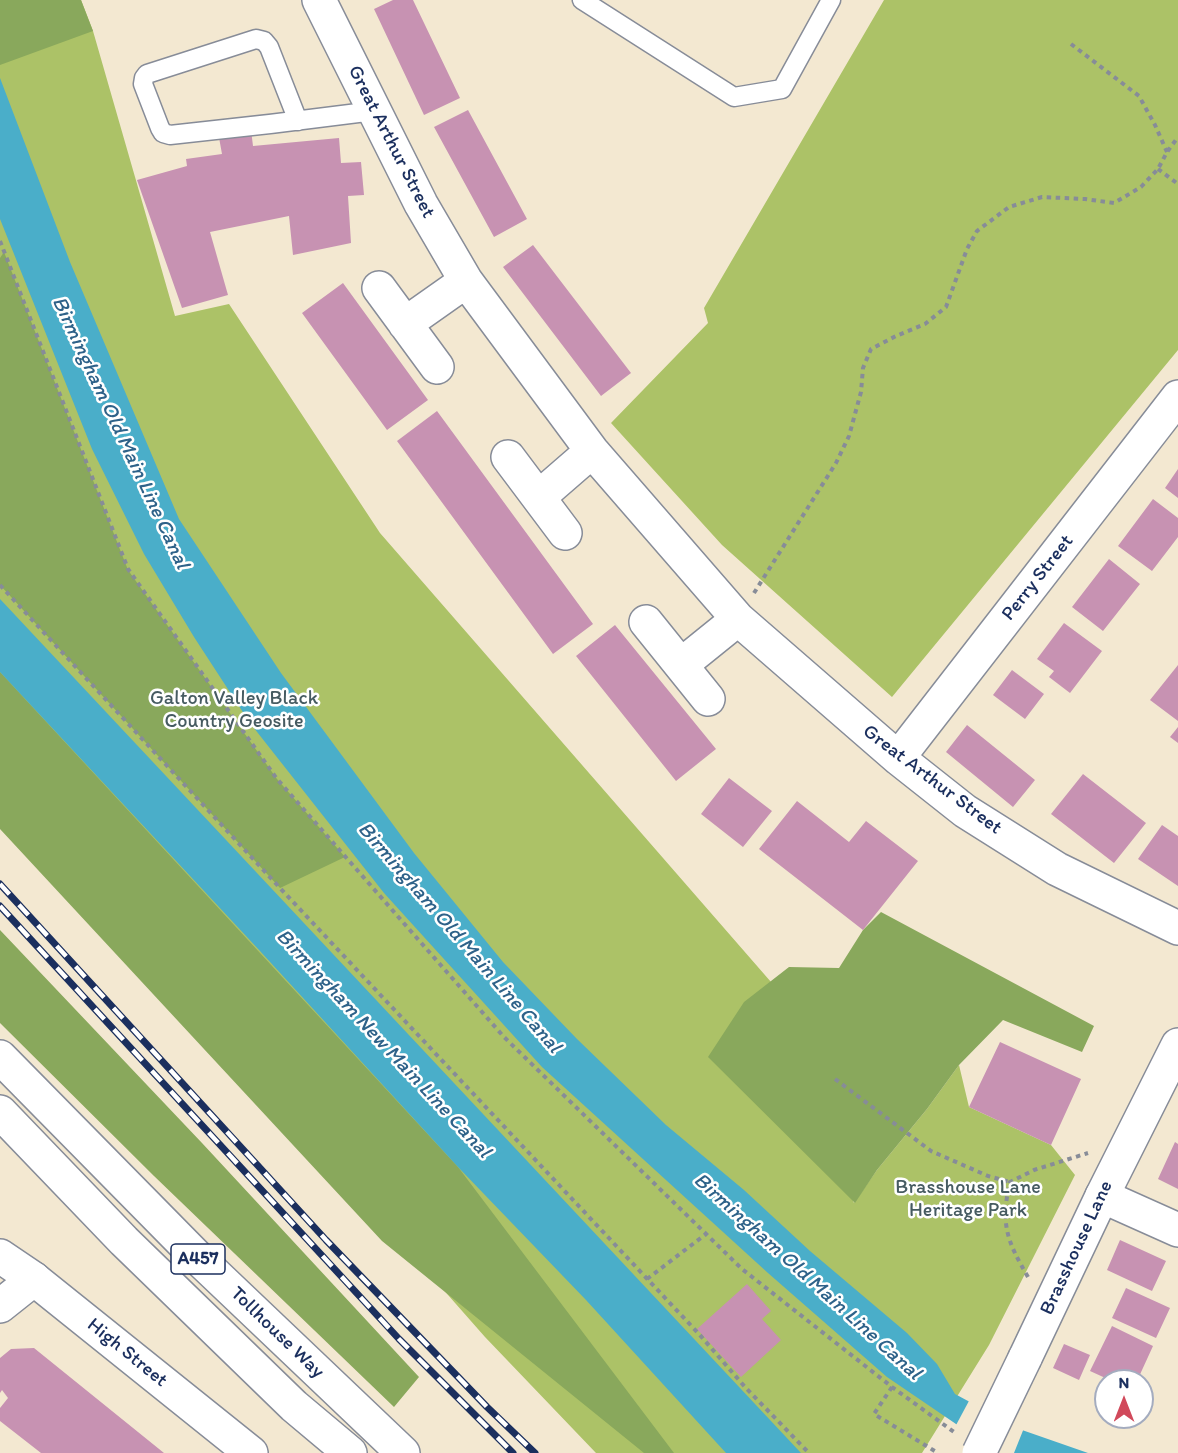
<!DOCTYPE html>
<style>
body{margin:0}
#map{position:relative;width:1178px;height:1453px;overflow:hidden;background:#f3e8d1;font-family:Itim,sans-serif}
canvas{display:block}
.north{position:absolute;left:1094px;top:1369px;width:60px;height:60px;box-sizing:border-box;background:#fff;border:2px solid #a4acbf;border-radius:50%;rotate:0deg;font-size:16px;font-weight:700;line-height:24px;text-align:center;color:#1b2f5e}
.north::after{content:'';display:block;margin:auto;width:21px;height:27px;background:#d1495b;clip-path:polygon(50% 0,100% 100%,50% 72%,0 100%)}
</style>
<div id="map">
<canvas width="1178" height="1453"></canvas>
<div class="north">N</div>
</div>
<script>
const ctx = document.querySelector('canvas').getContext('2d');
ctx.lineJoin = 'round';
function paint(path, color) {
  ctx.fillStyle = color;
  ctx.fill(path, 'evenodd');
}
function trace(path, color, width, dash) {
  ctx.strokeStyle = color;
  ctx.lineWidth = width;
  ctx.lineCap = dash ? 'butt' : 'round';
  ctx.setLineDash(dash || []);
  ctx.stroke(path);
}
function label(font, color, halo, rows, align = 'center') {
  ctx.font = font + ' Itim,sans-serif';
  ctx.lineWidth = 5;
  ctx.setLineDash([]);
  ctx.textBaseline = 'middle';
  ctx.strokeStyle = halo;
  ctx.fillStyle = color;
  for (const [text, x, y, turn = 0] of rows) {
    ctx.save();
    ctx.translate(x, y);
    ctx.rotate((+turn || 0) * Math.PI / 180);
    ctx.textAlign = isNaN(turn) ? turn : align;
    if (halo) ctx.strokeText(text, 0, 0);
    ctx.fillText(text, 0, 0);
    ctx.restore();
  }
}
paint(new Path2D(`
 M0 0H81L93 31 175 316 229 304 380 533 771 982 854 1203 877 1170 927 1109 959 1065 969 1107 1051 1145 1075 1175 989 1345 922 1453H596L485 1337 0 786Z
 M884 0H1178V350L892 697 722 545 611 423 708 323 704 308Z`), '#acc267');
paint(new Path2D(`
 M0 0H81L93 31 0 65Z
 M4 252 128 570 277 779 345 857 280 888 0 585V258Z
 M0 672 458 1167 674 1453H644L382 1241 0 829Z
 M881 912 1094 1026 1082 1052 1003 1020 959 1065 927 1109 877 1170 855 1203 708 1057 744 1002 789 967 839 968 863 930Z
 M0 930 202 1143 419 1377 394 1407 154 1176 0 1023Z`), '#89a85c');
paint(new Path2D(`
 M0 78 70 262 179 519 281 673 414 853 503 962 577 1039 666 1125 744 1190 810 1251 907 1333 937 1364 955 1394 1022 1430 1088 1453H1008L956 1424 887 1377 768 1273 542 1067 384 893 250 723 194 637 144 554 92 449 0 219Z
 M0 599 801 1453H726L586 1300 458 1167 260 951 0 672Z`), '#4aaec9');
paint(new Path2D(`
 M970 1399 1024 1428 1014 1453H1002L955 1427Z`), '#f3e8d1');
paint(new Path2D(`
 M393 0H413L460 98 424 115 374 9Z
 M468 110 527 219 494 237 434 127Z
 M251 130 253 146 339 138 341 163 361 162 364 195 348 196 351 243 293 255 289 216 210 232 228 295 182 308 137 180 187 166 186 159 222 154 218 132Z
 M533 245 631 373 601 396 503 267Z
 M343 283 428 400 387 430 302 313Z
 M437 411 593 624 553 654 397 441Z
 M1178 469V498L1165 488Z
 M1153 499 1178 518V537L1152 571 1118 546Z
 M1109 559 1140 584 1103 631 1072 607Z
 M1064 623 1102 651 1070 693 1049 677 1054 671 1037 659Z
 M615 625 716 749 676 781 576 656Z
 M1178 665V721L1150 700Z
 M1012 670 1044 694 1025 719 993 695Z
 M967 725 1035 780 1013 807 946 752Z
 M1178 727V743L1170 737Z
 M1083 774 1146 823 1114 863 1051 814Z
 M729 778 772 811 743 847 701 814Z
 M797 801 849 842 866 821 918 861 863 930 759 849Z
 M1162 825 1178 836V886L1138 859Z
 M1000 1042 1081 1079 1051 1145 969 1107Z
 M1175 1142 1178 1144V1189L1158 1179Z
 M1120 1240 1166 1261 1152 1291 1107 1270Z
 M747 1284 771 1311 762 1319 781 1340 741 1377 697 1329Z
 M1126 1288 1170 1308 1156 1338 1112 1318Z
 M1112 1326 1153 1346 1137 1381H1112L1090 1371Z
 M1064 1344 1090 1355 1079 1380 1053 1368Z
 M34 1348 164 1453H41L0 1421V1408L8 1398 2 1390 0 1393V1358L11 1349Z`), '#c792b2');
const service = new Path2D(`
 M582 0 734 97 782 89 831 0
 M298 121 269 47 264 41 256 39 147 74 144 78 143 84 160 128 163 133 170 135C238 128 306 120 374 111`);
const minor = new Path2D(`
 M319 0 421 204 466 281 592 451 738 619 898 758 965 811 1057 869 1178 928
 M379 288 437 367
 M405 324 466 281
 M508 457 565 533
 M539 497 592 451
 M646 622 708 699
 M681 665 738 619
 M898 758 1178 397
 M1102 1196 1178 1230
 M0 1306 34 1279`);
const tertiary = new Path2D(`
 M1025 1358 1102 1196 1178 1045`);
const secondary = new Path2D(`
 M0 1256 34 1279 251 1453`);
const primary = new Path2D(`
 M0 1057 198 1258 403 1453
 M0 1112 124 1241 294 1406 350 1453`);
trace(service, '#878c98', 21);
trace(minor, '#878c98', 36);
trace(tertiary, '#878c98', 36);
trace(secondary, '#878c98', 36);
trace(primary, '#878c98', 36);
trace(new Path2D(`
 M1071 44 1139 96 1155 125 1167 152
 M1158 169 1178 184
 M0 241 128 569 277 779 504 1037 742 1269 892 1387 954 1432
 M0 585 280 888 699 1334 745 1387 809 1453
 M754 593 836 463 849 436 861 392 863 368 871 349 896 336 925 324 946 307 967 249 977 231 1009 207 1042 197 1085 199 1114 203 1141 187 1158 169 1167 152 1178 137
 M835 1079 931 1151 988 1176 1010 1182
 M1028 1277C1007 1241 1000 1224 1010 1182L1034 1170 1088 1153
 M647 1279 706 1234
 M892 1387 874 1414 938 1453`), '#878c98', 4, [4.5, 4.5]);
trace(service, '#fff', 18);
trace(minor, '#fff', 33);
trace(tertiary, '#fff', 33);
trace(secondary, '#fff', 33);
trace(primary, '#fff', 33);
const rail = new Path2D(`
 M0 884 326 1240 487 1407 535 1453
 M0 906 399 1339 513 1453`);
trace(rail, '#1b2f5e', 7);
trace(rail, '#fff', 4.5, [14]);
const tertiaryBridge = new Path2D(`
 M979 1453 1025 1358`);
trace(tertiaryBridge, '#878c98', 36, []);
trace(tertiaryBridge, '#fff', 33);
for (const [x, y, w] of [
 [198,1259,54]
]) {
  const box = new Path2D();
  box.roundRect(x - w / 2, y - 15, w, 30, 4.5);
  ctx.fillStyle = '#fff';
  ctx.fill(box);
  trace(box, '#1b2f5e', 1.5);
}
label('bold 18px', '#1b2f5e', null, [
 ["A457",198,1259]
]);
label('20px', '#1b2f5e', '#fff', [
 ["Great Arthur Street",391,142,63],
 ["Perry Street",1038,578,-52],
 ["Great Arthur Street",932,780,37],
 ["Brasshouse Lane",1077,1248,-65],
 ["Tollhouse Way",277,1333,44],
 ["High Street",127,1353,39]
]);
label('20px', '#465b61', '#fff', [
 ["Galton Valley Black",234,699],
 ["Country Geosite",234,722],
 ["Brasshouse Lane",968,1188],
 ["Heritage Park",968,1211]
]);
label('italic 21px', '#2e6289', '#fff', [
 ["Birmingham Old Main Line Canal",120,433,65],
 ["Birmingham Old Main Line Canal",459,938,49],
 ["Birmingham New Main Line Canal",383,1044,47],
 ["Birmingham Old Main Line Canal",807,1277,42]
]);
</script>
